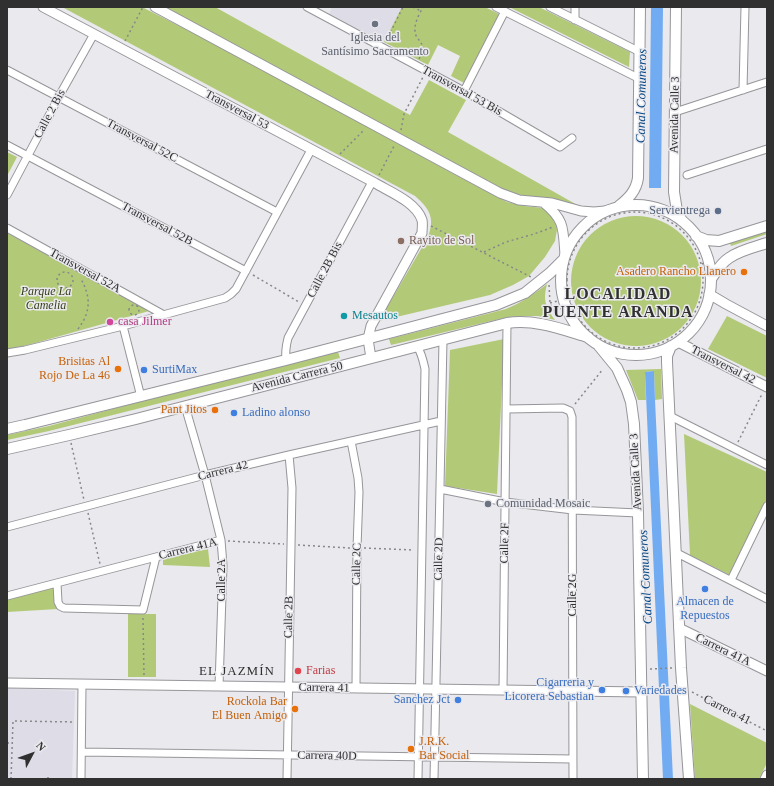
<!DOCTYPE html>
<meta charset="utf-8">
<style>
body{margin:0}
#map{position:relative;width:774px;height:786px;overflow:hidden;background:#eae9ee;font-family:"Times New Roman",serif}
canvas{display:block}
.frame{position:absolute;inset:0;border:8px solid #303031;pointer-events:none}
.north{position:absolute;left:12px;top:734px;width:40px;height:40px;-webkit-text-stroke:3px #eae9ee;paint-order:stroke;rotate:49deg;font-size:11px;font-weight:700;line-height:16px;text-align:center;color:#303031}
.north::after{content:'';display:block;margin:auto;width:14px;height:18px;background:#303031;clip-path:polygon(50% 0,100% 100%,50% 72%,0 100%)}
</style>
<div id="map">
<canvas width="774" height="786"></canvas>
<div class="frame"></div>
<div class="north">N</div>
</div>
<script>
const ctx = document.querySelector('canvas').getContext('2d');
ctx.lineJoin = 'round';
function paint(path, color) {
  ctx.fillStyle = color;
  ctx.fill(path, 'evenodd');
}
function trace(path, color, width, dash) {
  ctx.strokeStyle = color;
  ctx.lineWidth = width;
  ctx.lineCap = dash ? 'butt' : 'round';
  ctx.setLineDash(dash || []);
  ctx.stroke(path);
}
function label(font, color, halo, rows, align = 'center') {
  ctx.font = font + ' "Times New Roman",serif';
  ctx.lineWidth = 3;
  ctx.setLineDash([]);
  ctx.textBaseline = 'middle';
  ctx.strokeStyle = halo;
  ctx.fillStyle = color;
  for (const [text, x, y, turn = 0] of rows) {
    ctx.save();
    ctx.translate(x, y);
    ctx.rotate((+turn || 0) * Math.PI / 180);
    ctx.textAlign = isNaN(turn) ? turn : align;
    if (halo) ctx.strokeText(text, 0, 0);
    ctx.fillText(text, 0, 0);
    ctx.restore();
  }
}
paint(new Path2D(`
 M332 7H402L384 42 329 14Z
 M7 688 75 691 72 779H7Z`), '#dddce7');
paint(new Path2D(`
 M62 7H142L232 53 452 173 507 202 524 206 543 208 550 213 556 222 557 230 555 241 545 257 529 276 513 285 490 295 379 321 428 237C435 218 430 209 415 196Z
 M165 7H215L410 115 429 80 466 100 448 132 579 206 550 199 522 195 510 193 491 184 167 9Z
 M402 7H485L499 14 464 83 451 76 460 56 438 45 428 65 384 42Z
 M509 7H539L630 52 629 67Z
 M7 152 17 157 7 176Z
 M571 281a65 65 0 1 1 130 0a65 65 0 1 1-130 0Z
 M767 231V234L731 246 730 243Z
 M7 233 149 311 28 345 7 349Z
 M547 284C543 300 545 306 555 320L538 316H524L508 317 391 345 389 339 506 309C521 303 534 294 547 284Z
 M727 316 767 336V378L708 349Z
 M504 339 497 494 445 486 450 350Z
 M338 352 340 358 49 431 7 440V435L49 426 142 401Z
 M661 369 662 399 655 400 654 371 645 372 646 400H638L626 370Z
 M684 434 767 472V502L730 575 690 555Z
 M208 549 210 567 163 565V559Z
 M54 586 58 609 7 612V599Z
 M128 614H156V677H128Z
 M690 704 767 743V763L759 779H695Z`), '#b2ca78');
paint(new Path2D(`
 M651 7H663L661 188H649Z
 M654 371 655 400 673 779H663L645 372Z`), '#71acf2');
const minor = new Path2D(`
 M307 7 464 91 560 147 572 138
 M496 7 640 79
 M550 7 640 52
 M575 7V20
 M7 70 277 212
 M743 90 745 7
 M464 91 505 11
 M675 112 767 82
 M7 145 246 271
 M687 175 767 149
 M7 195 62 91 94 34
 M7 228 164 315
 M123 326 141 397
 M417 346C422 354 423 360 425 369L418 779
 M7 353 25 350 123 326 225 298 231 294 236 289 311 150
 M286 360C285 352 286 346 288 338L372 182
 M185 406 205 475 221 540 223 565 219 686
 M507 409 563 408 570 411 572 417 573 779
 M670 416 767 465
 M351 441 358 478 359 492 357 548 356 688
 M440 489 505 502 573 510 638 513
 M7 527 205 475 289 455 441 421
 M675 552 767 599
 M731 580 767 506
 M57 583 58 602 60 606 64 608 143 610 156 557
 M7 596 221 540
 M503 690 507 323
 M82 752 573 759
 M81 779 82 684
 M287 779 292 488 289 455
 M434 779 443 340`);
const tertiary = new Path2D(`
 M43 7 375 183C390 192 416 202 422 220 423 224 422 229 422 233L371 326 368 339 371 358
 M155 7 500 193 519 200 552 203 581 211 594 212 605 211
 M544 203C565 220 563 229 565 255
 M709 294 726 304 767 326
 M678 342 767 387
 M679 628 767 671
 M7 683 642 692
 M765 779 767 775`);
const secondary = new Path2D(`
 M676 7 674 192 677 211 682 221
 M561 280a75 75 0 1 1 150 0a75 75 0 1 1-150 0Z
 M619 206C629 198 636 191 638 178L640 7
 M696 236 706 240 719 241 767 226
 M711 279C716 272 721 263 729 258 740 250 755 247 767 243
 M599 346 617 368 627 390 631 402 634 424 638 513 643 779
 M671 346 667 356V362L681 668 689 779
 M7 429 25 425 286 360 496 305 525 293 550 273 563 260
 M7 449 69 435 136 419 507 323C536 319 561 329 588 337`);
trace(minor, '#969599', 9);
trace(tertiary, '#969599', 11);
trace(secondary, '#969599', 12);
trace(new Path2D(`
 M413 7 421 11
 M125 41 143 7
 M386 41 403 7
 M419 59C429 39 414 43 415 29 415 21 420 13 423 7
 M401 130 404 114 423 77
 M340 154 364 130
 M379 175 394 146
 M567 280a68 68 0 1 1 136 0a68 68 0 1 1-136 0Z
 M431 226 531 277
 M484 252 506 242 534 234 553 227
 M702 264 714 258
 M57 280a8 8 0 1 1 16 0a8 8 0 1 1-16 0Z
 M253 275 299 302
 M549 285 550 303 556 318
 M550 303 569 298
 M129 310a5 5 0 1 1 10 0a5 5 0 1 1-10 0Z
 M78 329C91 312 91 297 81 279
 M575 404 603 369
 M738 442 762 394
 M71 443 84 500
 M88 513 100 564
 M228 541 284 544
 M298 545 350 548
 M364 548 414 550
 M143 618 144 676
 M650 669 672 668
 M692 692 767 731
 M7 743H12
 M48 777V779
 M11 779 13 721 75 722`), '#878789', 1.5, [2, 3]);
trace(minor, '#fff', 7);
trace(tertiary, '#fff', 9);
trace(secondary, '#fff', 10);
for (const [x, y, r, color] of [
 [375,24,4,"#6b7280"],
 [718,211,4,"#5c6f8a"],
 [401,241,4,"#8d6e63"],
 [744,272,4,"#e8710a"],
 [344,316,4,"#0f9aa8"],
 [110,322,4,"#d1479c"],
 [118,369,4,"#e8710a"],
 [144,370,4,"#3f7fe0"],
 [215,410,4,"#e8710a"],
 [234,413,4,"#3f7fe0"],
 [488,504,4,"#6b7280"],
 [705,589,4,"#3f7fe0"],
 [298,671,4,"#e0444e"],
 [602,690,4,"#3f7fe0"],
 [626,691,4,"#3f7fe0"],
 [458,700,4,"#3f7fe0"],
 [295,709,4,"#e8710a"],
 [411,749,4,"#e8710a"]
]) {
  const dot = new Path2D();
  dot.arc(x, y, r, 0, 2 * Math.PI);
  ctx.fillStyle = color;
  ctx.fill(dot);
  trace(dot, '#eae9ee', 1.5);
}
label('12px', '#5b616d', '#eae9ee', [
 ["Iglesia del",375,38],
 ["Santísimo Sacramento",375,52],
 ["Comunidad Mosaic",496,504,"left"]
]);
label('12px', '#303031', '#eae9ee', [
 ["Transversal 53 Bis",462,91,29],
 ["Transversal 53",237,110,28],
 ["Calle 2 Bis",50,114,-62],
 ["Avenida Calle 3",675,115,-89],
 ["Transversal 52C",142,141,28],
 ["Transversal 52B",157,224,28],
 ["Calle 2B Bis",325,270,-62],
 ["Transversal 52A",85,271,29],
 ["Transversal 42",723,365,27],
 ["Avenida Carrera 50",297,377,-14],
 ["Carrera 42",223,471,-14],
 ["Avenida Calle 3",636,472,-93],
 ["Calle 2F",505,543,-89],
 ["Carrera 41A",188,549,-14],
 ["Calle 2D",439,559,-89],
 ["Calle 2C",357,564,-89],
 ["Calle 2A",222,580,-90],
 ["Calle 2G",573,595,-90],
 ["Calle 2B",289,617,-89],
 ["Carrera 41A",723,650,26],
 ["Carrera 41",324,688,1],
 ["Carrera 41",727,710,27],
 ["Carrera 40D",327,756,1]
]);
label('12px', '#4e5e75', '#eae9ee', [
 ["Servientrega",710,211]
], 'right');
label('12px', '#785e54', '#eae9ee', [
 ["Rayito de Sol",409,241]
], 'left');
label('12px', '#c56008', '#eae9ee', [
 ["Asadero Rancho Llanero",736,272],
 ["Brisitas Al",110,362],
 ["Rojo De La 46",110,376],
 ["Pant Jitos",207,410],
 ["Rockola Bar",287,702],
 ["El Buen Amigo",287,716],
 ["J.R.K.",419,742,"left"],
 ["Bar Social",419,756,"left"]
], 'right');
label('italic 12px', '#343e18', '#eae9ee', [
 ["Parque La",46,292],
 ["Camelia",46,306]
]);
label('12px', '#0d838f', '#eae9ee', [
 ["Mesautos",352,316]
], 'left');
label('12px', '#b23c85', '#eae9ee', [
 ["casa Jilmer",118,322]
], 'left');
label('12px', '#366cbe', '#eae9ee', [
 ["SurtiMax",152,370],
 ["Ladino alonso",242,413],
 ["Almacen de",705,602,"center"],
 ["Repuestos",705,616,"center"],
 ["Cigarreria y",594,683,"right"],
 ["Licorera Sebastian",594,697,"right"],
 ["Variedades",634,691],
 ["Sanchez Jct",450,700,"right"]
], 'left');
label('12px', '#be3a42', '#eae9ee', [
 ["Farias",306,671]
], 'left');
label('italic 13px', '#034482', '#eae9ee', [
 ["Canal Comuneros",642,96,-89],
 ["Canal Comuneros",646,577,-93]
]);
ctx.letterSpacing = '1px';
label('13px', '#303031', '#eae9ee', [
 ["EL JAZMÍN",237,672]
]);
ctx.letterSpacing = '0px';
ctx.letterSpacing = '1px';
label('bold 16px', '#303031', '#eae9ee', [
 ["LOCALIDAD",618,295],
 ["PUENTE ARANDA",618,313]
]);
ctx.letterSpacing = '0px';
</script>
